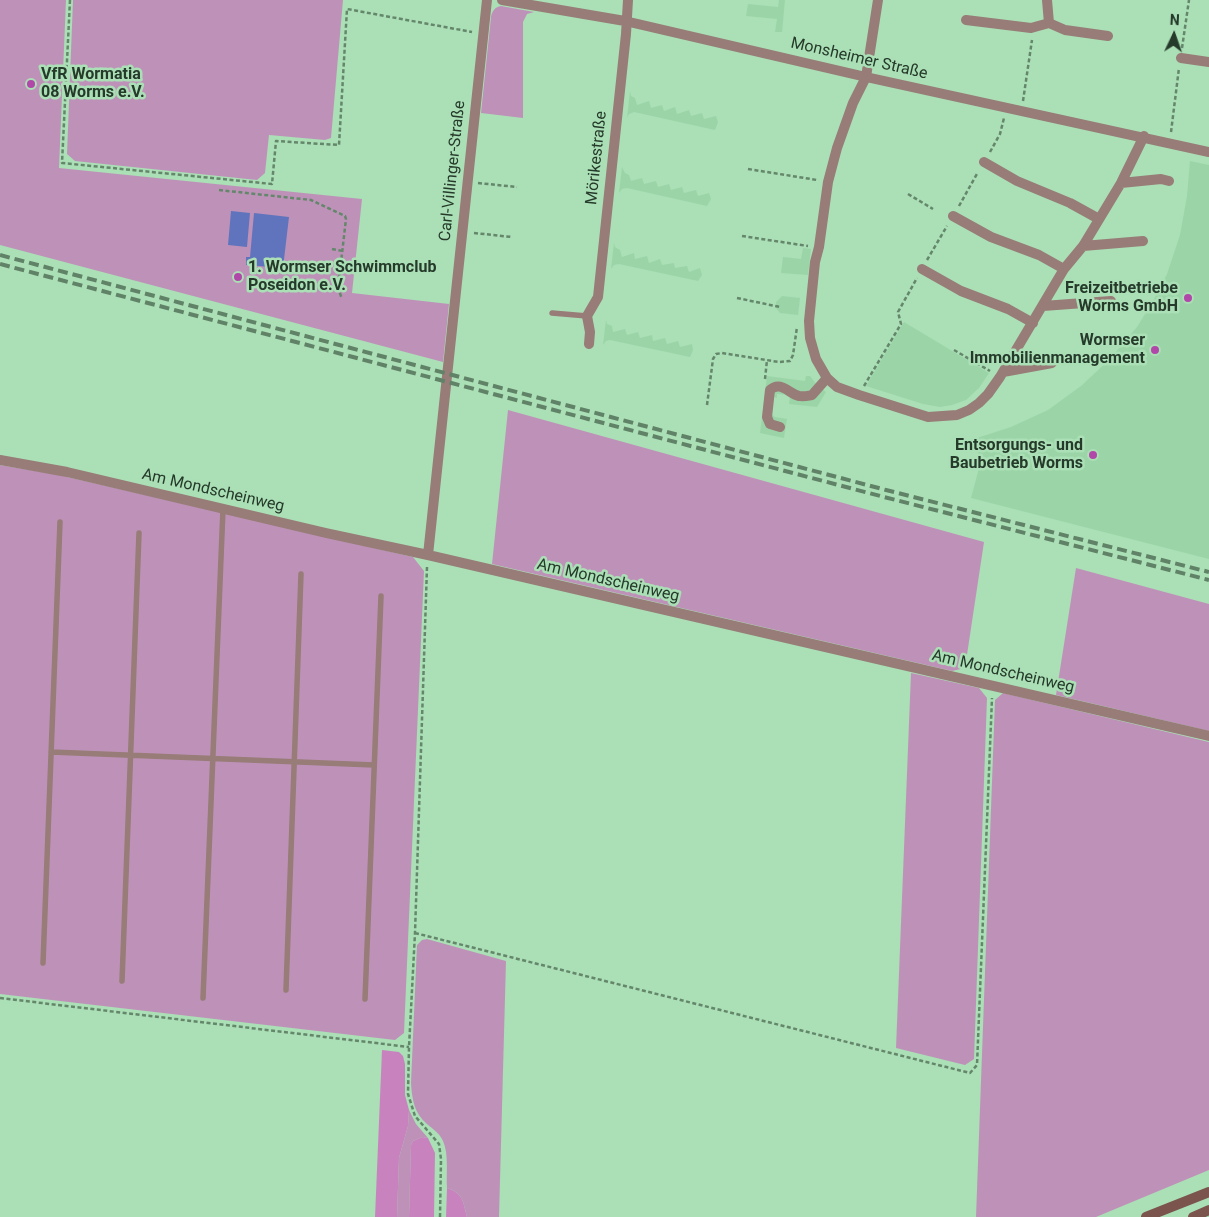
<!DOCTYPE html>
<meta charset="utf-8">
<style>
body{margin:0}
#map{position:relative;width:1209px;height:1217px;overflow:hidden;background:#abdfb6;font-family:Roboto,sans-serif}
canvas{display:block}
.north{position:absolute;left:1149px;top:10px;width:50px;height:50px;-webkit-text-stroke:4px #abdfb6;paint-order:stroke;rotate:3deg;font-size:14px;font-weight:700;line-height:20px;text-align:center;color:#253a2a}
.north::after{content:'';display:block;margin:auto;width:18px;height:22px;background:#253a2a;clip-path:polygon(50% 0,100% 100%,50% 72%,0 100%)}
</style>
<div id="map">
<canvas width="1209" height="1217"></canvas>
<div class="north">N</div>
</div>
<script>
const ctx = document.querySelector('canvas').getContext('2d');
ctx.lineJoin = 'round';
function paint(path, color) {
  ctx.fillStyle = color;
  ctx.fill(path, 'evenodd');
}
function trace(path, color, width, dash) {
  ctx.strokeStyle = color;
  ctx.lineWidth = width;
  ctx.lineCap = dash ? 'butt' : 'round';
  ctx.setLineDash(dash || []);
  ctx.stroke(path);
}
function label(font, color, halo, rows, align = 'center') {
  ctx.font = font + ' Roboto,sans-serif';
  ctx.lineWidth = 5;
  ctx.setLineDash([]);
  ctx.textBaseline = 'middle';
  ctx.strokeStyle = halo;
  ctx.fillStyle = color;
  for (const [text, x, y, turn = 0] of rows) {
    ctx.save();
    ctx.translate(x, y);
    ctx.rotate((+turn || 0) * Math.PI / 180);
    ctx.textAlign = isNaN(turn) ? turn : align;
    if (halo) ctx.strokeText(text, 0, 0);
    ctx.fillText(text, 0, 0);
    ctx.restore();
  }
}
paint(new Path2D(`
 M779 0H785L782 32H775L777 19 746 16 748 4 778 7Z
 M630 91 631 96 635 98 637 105 649 101 651 108 662 105 664 111 675 107 677 114 689 110 691 116 702 113 704 119 716 116 718 122 715 130 634 112 629 114 627 118Z
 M1190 161 1209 165V559L971 498 978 472 977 438 1011 427 1048 410 1081 386 1110 359 1137 327 1153 301 1167 274 1180 235 1187 196Z
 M622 167 625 173 629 175 631 181 642 178 644 184 656 181 658 187 669 184 671 190 682 187 684 193 696 190 698 196 709 193 711 199 707 206 627 188 622 189 619 193Z
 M614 243 615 247 620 250 622 257 634 253 635 259 647 256 649 263 660 259 662 265 674 263 675 268 687 266 689 272 700 268 702 275 698 281 619 264 614 265 611 269Z
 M803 248 811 249 808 275 781 273 783 257 801 259Z
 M782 296 800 298 798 315 780 313 776 308V302Z
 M606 320 607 324 612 326 613 332 625 329 627 335 638 332 640 338 652 335 653 341 665 338 667 344 678 341 680 347 692 344 693 350 690 357 610 340 606 341 603 345Z
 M904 322 989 373 979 388 966 400 952 405 940 407 923 404 866 386Z
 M767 376 805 381 806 376H810L816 384 826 392 817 407 789 404 790 395 777 394V398L773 397 770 413 775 417 787 419 784 438 760 433Z`), '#9bd5a7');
paint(new Path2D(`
 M0 0H66L59 168 362 199 352 293 449 304 443 362 0 245Z
 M73 0H343L331 138 325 140 269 135 265 173 257 180 75 161 67 154Z
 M501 6 534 12 527 14 523 22V118L481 113 491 17C492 11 495 7 501 6Z
 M508 410 984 542 965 668 952 671 492 564Z
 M0 465 59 475 413 557 424 571 404 1033 395 1040 0 994Z
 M1076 568 1209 604V731L1056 695Z
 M911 673 979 688 987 698 974 1059 965 1065 896 1048Z
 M1003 693 1209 742V1170L1096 1217H976L995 700Z
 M427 939 506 961 499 1217H467C463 1201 463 1193 447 1188 446 1174 449 1154 443 1141 440 1134 433 1129 427 1124 414 1113 412 1099 411 1083L417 945 422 940Z
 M409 1110 416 1124 428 1138 422 1137 413 1141 411 1145 409 1217H397L399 1158 408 1126Z`), '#be92b8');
paint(new Path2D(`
 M382 1050 399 1052 403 1056 405 1064V1095L409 1110 408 1126 399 1158 397 1217H375Z
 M422 1137 428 1138 435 1153 434 1217H409L411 1145 413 1141Z
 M447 1188C463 1193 463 1201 467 1217H446Z`), '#c883bf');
paint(new Path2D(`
 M231 211 250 213 247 247 228 245Z
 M254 213 289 217 283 268 246 265V257H250Z`), '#6074bd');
trace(new Path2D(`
 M70 0 62 163 272 184 276 141 339 145 347 9 472 32
 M1182 48 1189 0
 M1023 101 1032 40
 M1171 132 1179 68
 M990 152 1000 134 1004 118
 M748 169 817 180
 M478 183 517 187
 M219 190 311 200 345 216 346 219 338 288 342 299
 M908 194 933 209
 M959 206 978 172
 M474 233 512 237
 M742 236 808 246
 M332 249 343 251
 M927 260 947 226
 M737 298 780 307
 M954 350 990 371
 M765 379 767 360
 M864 386 901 324 898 312 917 278
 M707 405 713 359 716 354 722 353 779 362 790 361 793 355 797 327
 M427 567 415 933 409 1047 408 1094 415 1116 439 1144 441 1159 440 1217
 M415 933 970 1073 977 1065 992 698
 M0 998 409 1047`), '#64876b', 2.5, [4, 2.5]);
trace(new Path2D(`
 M552 313 587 316
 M51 752 374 765
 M43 963 60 522
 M122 981 139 533
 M286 990 301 574
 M203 998 223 509
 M365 999 381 596`), '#977c77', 5.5);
trace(new Path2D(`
 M502 0 625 21 866 77 1209 152
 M878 0 866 77 853 103 837 148 828 182 819 247 815 262 809 321 810 338 816 359 827 378 837 387 859 395 928 417 957 415 969 410 979 403 988 394 1000 377 1064 269 1083 246 1121 183 1144 136
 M1047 0 1049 23
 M966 20 1031 28 1049 23 1065 30 1108 36
 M1181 58 1209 62
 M984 162 1017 181 1070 203 1099 219
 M1121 183 1161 179 1169 181
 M953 216 991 237 1039 255 1064 269
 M1083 246 1143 241
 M922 269 961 291 1008 309 1033 323
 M1043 306 1111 301
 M589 344 590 332 587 316 598 297 626 34 628 0
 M1003 372 1052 363
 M780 427 770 424 767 417 770 390C781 380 789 394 799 396 803 397 807 396 812 395L827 378
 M0 460 67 472 326 533 428 555 1209 736
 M428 555 487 0`), '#977c77', 10);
trace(new Path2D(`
 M1146 1217 1209 1192
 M1193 1217 1209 1210`), '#7a544d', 10);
trace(new Path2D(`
 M0 255 886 490 1209 572
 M0 264 884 497 1209 580`), '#608267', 4, [10, 5]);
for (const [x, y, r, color] of [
 [31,84,5,"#b147a8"],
 [238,277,5,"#b147a8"],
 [1188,298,5,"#b147a8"],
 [1155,350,5,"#b147a8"],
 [1093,455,5,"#b147a8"]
]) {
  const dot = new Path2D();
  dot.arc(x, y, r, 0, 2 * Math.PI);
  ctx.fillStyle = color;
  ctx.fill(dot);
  trace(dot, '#abdfb6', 2);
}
label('16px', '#253a2a', '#abdfb6', [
 ["Monsheimer Straße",859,59,13],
 ["Mörikestraße",597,158,-84],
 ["Carl-Villinger-Straße",453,171,-84],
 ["Am Mondscheinweg",213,491,13],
 ["Am Mondscheinweg",608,581,13],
 ["Am Mondscheinweg",1003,672,13]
]);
label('bold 16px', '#253a2a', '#abdfb6', [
 ["VfR Wormatia",41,75,"left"],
 ["08 Worms e.V.",41,93,"left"],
 ["1. Wormser Schwimmclub",248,268,"left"],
 ["Poseidon e.V.",248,286,"left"],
 ["Freizeitbetriebe",1178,289],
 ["Worms GmbH",1178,307],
 ["Wormser",1145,341],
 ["Immobilienmanagement",1145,359],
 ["Entsorgungs- und",1083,446],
 ["Baubetrieb Worms",1083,464]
], 'right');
</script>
